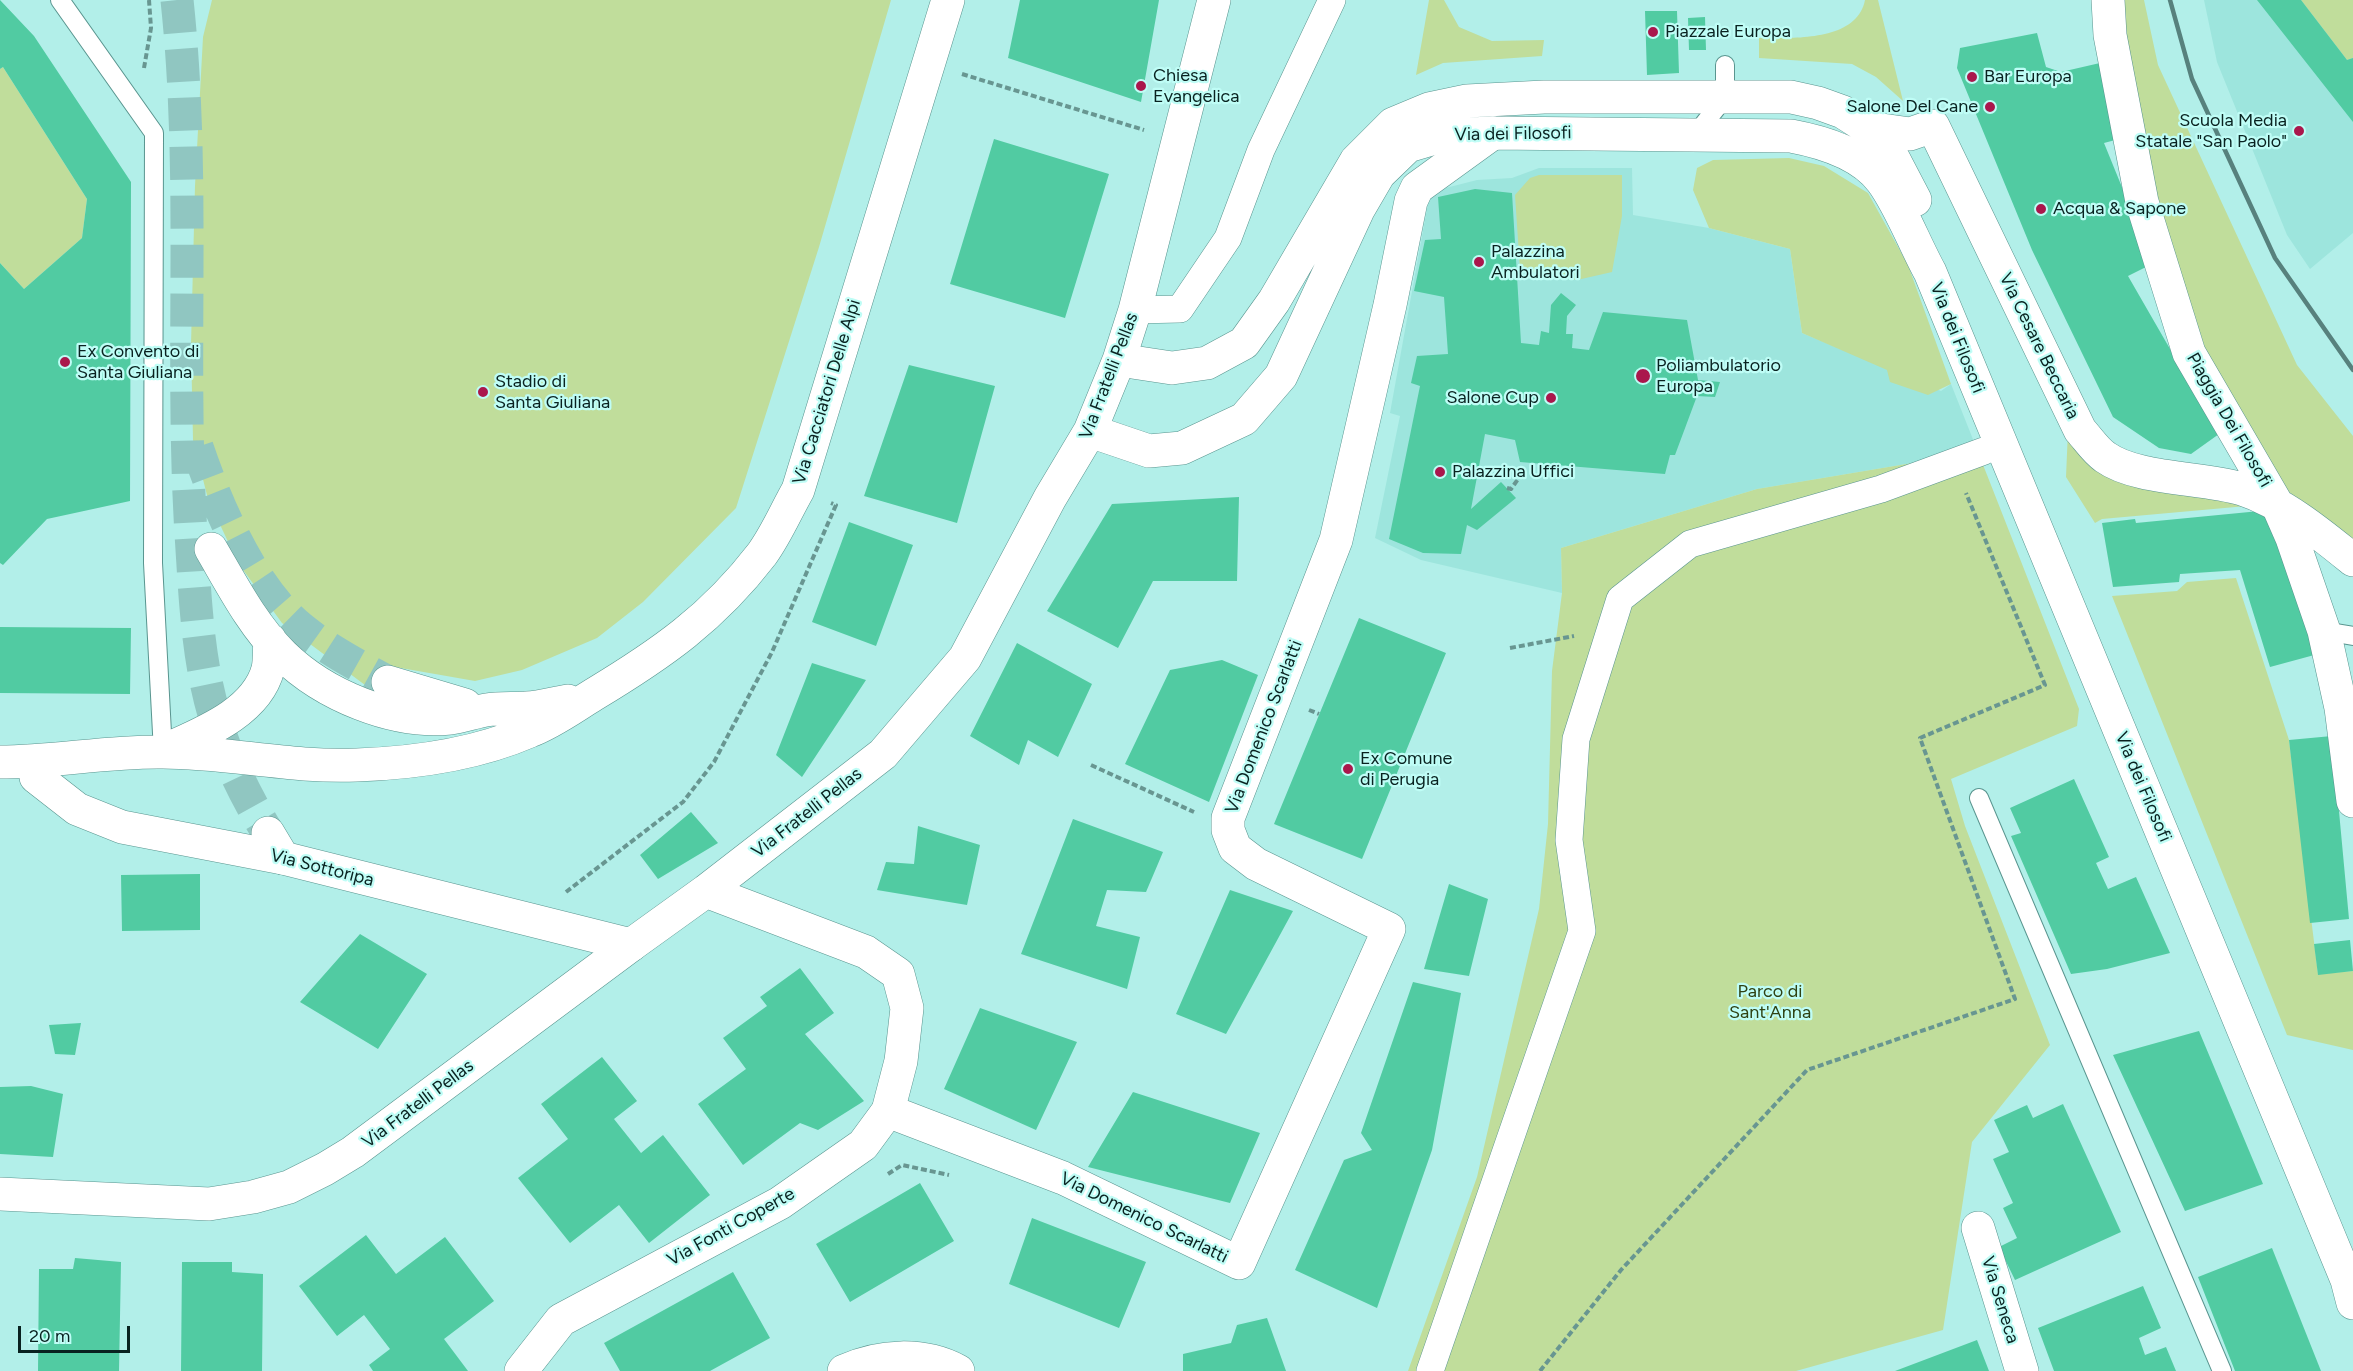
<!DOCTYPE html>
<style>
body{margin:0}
#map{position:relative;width:2353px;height:1371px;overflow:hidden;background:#b2efe9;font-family:Figtree,sans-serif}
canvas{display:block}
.scale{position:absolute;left:18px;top:1326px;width:112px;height:27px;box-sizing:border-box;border:3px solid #092220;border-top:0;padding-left:8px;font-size:18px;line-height:21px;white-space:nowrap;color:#092220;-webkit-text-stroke:4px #bffdf6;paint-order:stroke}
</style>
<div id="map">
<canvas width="2353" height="1371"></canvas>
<div class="scale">20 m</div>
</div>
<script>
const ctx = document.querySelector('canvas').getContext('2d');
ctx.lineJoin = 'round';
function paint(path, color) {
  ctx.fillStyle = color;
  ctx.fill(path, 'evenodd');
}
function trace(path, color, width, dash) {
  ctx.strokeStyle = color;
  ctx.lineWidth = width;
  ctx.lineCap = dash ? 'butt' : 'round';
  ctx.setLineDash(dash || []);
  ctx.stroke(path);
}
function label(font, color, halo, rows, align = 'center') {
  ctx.font = font + ' Figtree,sans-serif';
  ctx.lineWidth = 4.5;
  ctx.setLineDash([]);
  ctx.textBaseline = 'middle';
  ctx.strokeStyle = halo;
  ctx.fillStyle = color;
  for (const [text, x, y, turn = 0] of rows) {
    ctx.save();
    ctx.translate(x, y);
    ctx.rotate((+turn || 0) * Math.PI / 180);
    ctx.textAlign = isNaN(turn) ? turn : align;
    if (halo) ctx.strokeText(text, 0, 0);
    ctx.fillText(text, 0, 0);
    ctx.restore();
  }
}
paint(new Path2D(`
 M2204 0H2353V233L2310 269 2287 235 2217 62Z
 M1539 168H1632L1633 215 1709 228 1790 249 1802 333 1941 391 1951 384 1978 452 1757 489 1561 548 1562 593 1421 560 1375 538 1400 416 1390 413 1430 192 1477 180 1512 178Z`), '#9de5dd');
paint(new Path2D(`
 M212 0H891L819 247 736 508 643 602 597 638 522 670 475 681 395 667 377 694 282 623 238 563 208 499 193 440 191 345 195 186 203 37Z
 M1429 0H1444L1459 27 1492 41 1544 40 1542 56 1443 63 1416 75Z
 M1865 0H1878L1903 101 1876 77 1852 64 1759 58V38C1792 38 1857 42 1865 0Z
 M2121 0H2144L2158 65 2297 365 2353 436V548L2281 485 2209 361 2149 173Z
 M2301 0H2353V58L2347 60Z
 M3 67 87 199 82 238 24 289 0 263V69Z
 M1789 158 1824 166 1868 193 1908 265 1951 384 1928 395 1890 382 1887 370 1802 333 1790 249 1709 228 1693 190 1697 168 1713 160Z
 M1539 175H1622V216L1612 272 1577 280 1520 270 1515 195 1530 178Z
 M2068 430 2258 505 2102 519 2095 523 2066 477Z
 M1978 452 2079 709 2077 726 1951 779 1965 826 2050 1045 1972 1142 1943 1330 1796 1371H1408L1477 1177 1539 909 1548 824 1552 671 1562 593 1561 548 1757 489Z
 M2236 578 2289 740 2318 974 2353 971V1050L2287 1035 2112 596 2177 591 2187 582Z`), '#c0dd9b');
paint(new Path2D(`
 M0 0 34 36 131 182 130 501 47 519 3 565 0 563V263L24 289 82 238 87 199 3 67 0 69Z
 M1020 0H1159L1141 102 1008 58Z
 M2257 0H2301L2347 60 2353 58V122Z
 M1645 11H1677L1679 73 1647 75Z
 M1705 17 1706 50H1689L1688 18Z
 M2037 33 2046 67 2061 72 2100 63 2119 139 2104 143 2128 202 2148 266 2128 276 2219 434 2191 454 2159 448 2113 417 2032 250 1957 68 1960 48Z
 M994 139 1109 174 1065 318 950 284Z
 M1475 189 1512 193 1521 343 1539 345 1541 331 1549 333 1551 305 1561 293 1576 305 1567 316 1566 334H1573L1572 348 1589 350 1603 312 1687 320 1698 380 1720 382 1715 397 1697 396 1675 455H1670L1665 474 1520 462 1515 440 1485 434 1471 509 1501 482 1516 498 1477 530 1467 525 1461 554 1423 553 1389 539 1420 386 1411 383 1417 356 1448 354 1444 297 1414 291 1425 240 1441 239 1438 197Z
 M909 365 995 386 957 523 864 496Z
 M1239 497 1237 581H1153L1118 648 1047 611 1112 504Z
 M2270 510 2318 654 2270 667 2240 570 2180 574 2179 582 2113 587 2102 523 2135 519 2136 523Z
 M849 522 913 545 876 646 812 622Z
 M1359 618 1446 653 1362 859 1274 824Z
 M0 627 131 628 130 694 0 693Z
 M1017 643 1092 684 1058 757 1028 740 1019 765 970 736Z
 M1222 660 1258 675 1209 802 1125 764 1170 670Z
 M812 663 866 680 802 777 776 755Z
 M2332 736 2349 919 2310 923 2289 740Z
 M2074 779 2109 857 2096 863 2108 889 2136 877 2170 953 2107 969 2071 974 2011 836 2021 833 2010 808Z
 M691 812 718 843 658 879 640 855Z
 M1073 819 1163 852 1146 892 1107 890 1096 926 1140 937 1127 989 1021 954Z
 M918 826 980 845 967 905 877 890 886 862 914 864Z
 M200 874V930L122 931 121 875Z
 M1449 884 1488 899 1469 976 1424 969Z
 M1230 890 1293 911 1226 1034 1176 1014Z
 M360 934 427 974 378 1049 300 1002Z
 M2350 940 2353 971 2318 975 2314 944Z
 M800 968 834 1013 805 1034 864 1101 818 1130 800 1123 743 1165 698 1104 746 1069 723 1038 767 1006 760 997Z
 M1413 982 1461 993 1432 1150 1377 1308 1295 1270 1344 1160 1372 1150 1361 1133Z
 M980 1008 1077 1042 1036 1130 944 1089Z
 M81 1023 75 1055 55 1054 49 1025Z
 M2199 1031 2263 1184 2185 1211 2113 1055Z
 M602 1057 637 1101 614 1119 641 1153 663 1135 710 1195 649 1243 619 1205 570 1243 518 1178 568 1139 541 1104Z
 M31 1086 63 1094 53 1157 0 1154V1087Z
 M1133 1092 1260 1133 1230 1203 1088 1167Z
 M2063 1104 2121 1232 2015 1280 1999 1247 2017 1238 2003 1208 2013 1203 1993 1159 2009 1152 1994 1120 2027 1105 2033 1118Z
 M920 1183 954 1241 850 1302 816 1244Z
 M1032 1218 1146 1262 1119 1328 1009 1284Z
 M366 1235 396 1274 445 1237 494 1301 444 1339 468 1371H373L369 1365 390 1349 364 1315 337 1336 299 1286Z
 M2272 1248 2321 1371H2235L2198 1277Z
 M75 1258 121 1262 119 1371H38L39 1269H73Z
 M182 1262H232V1272L263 1274 262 1371H181Z
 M733 1272 770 1338 710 1371H620L604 1343Z
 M2143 1286 2161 1328 2139 1338 2145 1355 2166 1347 2176 1371H2054L2038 1328Z
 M1267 1318 1286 1371H1183V1354L1231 1343 1237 1325Z
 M1977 1340 1989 1371H1895Z`), '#51cba2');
trace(new Path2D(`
 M177 0C196 178 180 356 191 534 195 594 197 656 214 714 226 757 245 795 268 833
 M197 447C217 506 252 589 302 629 328 650 359 666 388 682`), '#90c6c1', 33, [33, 16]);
const service = new Path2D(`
 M60 0 154 133 153 563 163 752
 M1696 134 1725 97V65
 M2324 631 2353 636
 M1979 798 2222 1371`);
const pedestrian = new Path2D(`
 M1135 310 1180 309 1228 238 1261 150 1332 0
 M1430 1371 1582 931 1569 840 1576 739 1620 599 1690 544 1881 489 1984 451`);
const minor = new Path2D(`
 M2108 0 2110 35 2142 202 2189 353 2278 506 2292 538 2324 631 2341 708 2353 801
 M1868 128 1910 134 1933 126 2080 430C2088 439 2096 451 2105 457 2137 480 2203 477 2242 489 2282 502 2321 534 2353 560
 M35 762 36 777 77 809 122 827 283 858
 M888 1111 1063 1178 1239 1263 1389 929 1256 864 1235 848 1228 830V818L1336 540 1390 305 1411 201 1417 188 1493 133
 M0 1194 209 1204 253 1197 289 1187 325 1169 353 1152 631 945
 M1978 1228 2022 1371
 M844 1371C879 1355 923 1352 958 1371`);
const tertiary = new Path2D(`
 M1119 360 1172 368 1207 363 1244 343 1274 301 1356 161 1393 124 1429 109 1467 101 1544 97H1791L1818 103 1843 112 1868 128 1892 156 1915 200
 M1090 431 1149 451 1182 448 1244 419 1281 376 1358 210 1379 174 1408 146 1445 135 1493 133 1791 136C1823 142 1861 153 1882 181 1900 205 1915 245 1930 272L2347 1280 2353 1303
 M211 549C232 585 253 626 283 655 324 695 393 724 450 718 462 717 474 712 486 710 500 708 514 709 527 708 541 707 555 703 568 701
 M388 682 465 705
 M163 751C200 734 256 714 268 669 270 660 269 649 270 640
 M0 762C54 762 109 751 163 752 228 752 292 768 357 765 415 763 477 754 530 731 553 722 572 708 593 695 661 654 713 618 762 554 776 535 786 511 798 490L948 0
 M268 833 283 858 631 945 706 891 883 754 965 658 1050 498 1090 431 1119 360 1135 310 1214 0
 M521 1371 561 1320 780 1203 863 1145 888 1111 901 1061 907 1008 898 974 866 952 706 891`);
trace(service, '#59958f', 20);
trace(pedestrian, '#59958f', 28);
trace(minor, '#59958f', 34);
trace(tertiary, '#59958f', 34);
trace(new Path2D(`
 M144 68 151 28 149 0
 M962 74 1144 130
 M1507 488 1511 489 1521 475
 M1510 648 1574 636
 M1309 710 1319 714
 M1091 765 1194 812
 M566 892 683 802 714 762 772 652 836 505 831 503
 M888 1174 902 1165 949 1175
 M1540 1371 1621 1270 1807 1070 2015 999 1920 738 2045 685 1966 493`), '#689691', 4, [6, 3]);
trace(service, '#fff', 18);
trace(pedestrian, '#fff', 27);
trace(minor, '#fff', 33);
trace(tertiary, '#fff', 33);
trace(new Path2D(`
 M2170 0 2192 79 2275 258 2353 370`), '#57817d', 4.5);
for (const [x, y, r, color] of [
 [1653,32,6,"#aa174c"],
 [1972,77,6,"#aa174c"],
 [1141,86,6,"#aa174c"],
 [1990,107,6,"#aa174c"],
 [2299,131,6,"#aa174c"],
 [2041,209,6,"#aa174c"],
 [1479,262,6,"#aa174c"],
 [65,362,6,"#aa174c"],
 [1643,376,8,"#aa174c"],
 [483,392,6,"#aa174c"],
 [1551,398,6,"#aa174c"],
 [1440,472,6,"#aa174c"],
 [1348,769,6,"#aa174c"]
]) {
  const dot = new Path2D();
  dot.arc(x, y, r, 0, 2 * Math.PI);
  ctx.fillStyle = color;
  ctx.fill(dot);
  trace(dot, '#bffdf6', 2);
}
label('18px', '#092220', '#bffdf6', [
 ["Piazzale Europa",1665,32],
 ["Chiesa",1153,76],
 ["Evangelica",1153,97],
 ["Bar Europa",1984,77],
 ["Salone Del Cane",1978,107,"right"],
 ["Scuola Media",2287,121,"right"],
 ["Statale \"San Paolo\"",2287,142,"right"],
 ["Acqua & Sapone",2053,209],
 ["Palazzina",1491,252],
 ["Ambulatori",1491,273],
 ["Ex Convento di",77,352],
 ["Santa Giuliana",77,373],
 ["Poliambulatorio",1656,366],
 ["Europa",1656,387],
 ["Stadio di",495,382],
 ["Santa Giuliana",495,403],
 ["Salone Cup",1539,398,"right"],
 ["Palazzina Uffici",1452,472],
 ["Ex Comune",1360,759],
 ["di Perugia",1360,780]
], 'left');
label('18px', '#092220', '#bffdf6', [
 ["Via dei Filosofi",1513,134,-1],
 ["Via dei Filosofi",1957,338,68],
 ["Via Cesare Beccaria",2039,346,64],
 ["Via Fratelli Pellas",1109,376,-69],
 ["Via Cacciatori Delle Alpi",827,392,-73],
 ["Piaggia Dei Filosofi",2229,420,60],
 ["Via Domenico Scarlatti",1264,727,-69],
 ["Via dei Filosofi",2143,787,67],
 ["Via Fratelli Pellas",807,813,-38],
 ["Via Sottoripa",322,868,14],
 ["Via Fratelli Pellas",418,1104,-37],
 ["Via Domenico Scarlatti",1144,1218,26],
 ["Via Fonti Coperte",731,1227,-29],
 ["Via Seneca",2000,1300,73]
]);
label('18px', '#2f4112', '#bffdf6', [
 ["Parco di",1770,992],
 ["Sant'Anna",1770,1013]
]);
</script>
